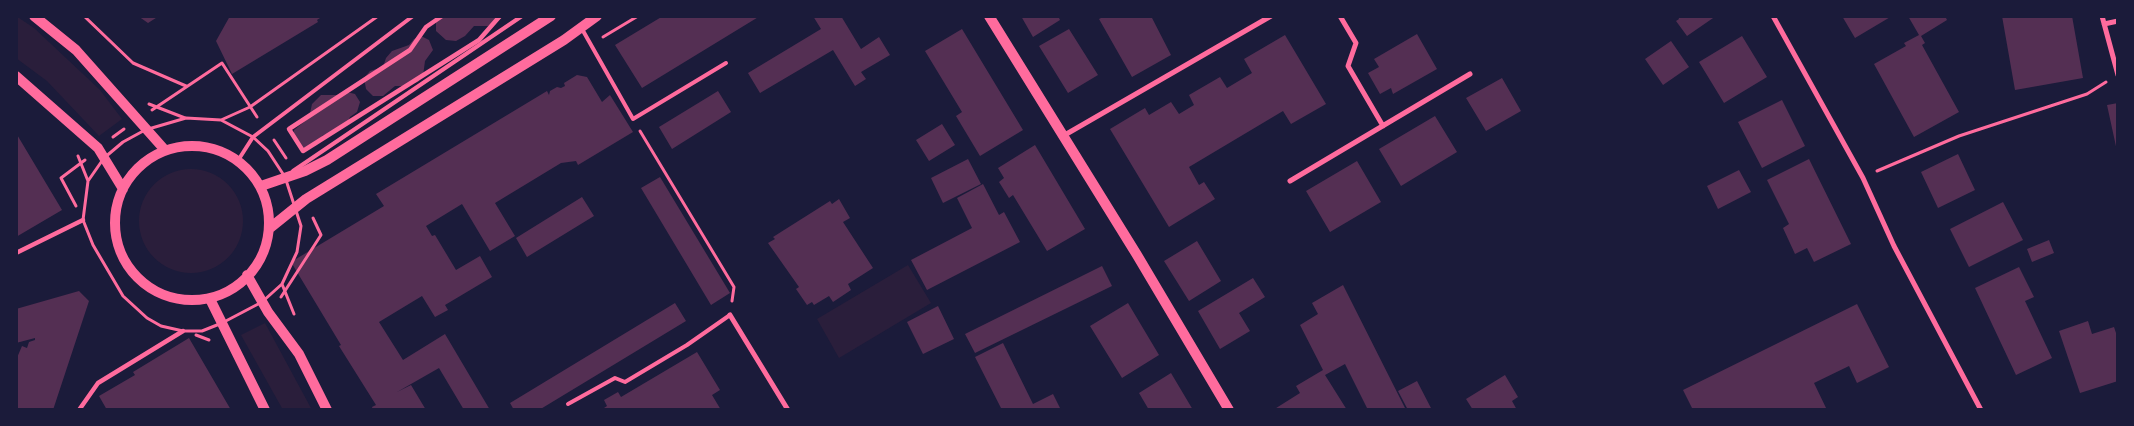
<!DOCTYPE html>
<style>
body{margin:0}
#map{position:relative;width:2134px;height:426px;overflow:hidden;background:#1b1b3a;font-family:"IBM Plex Sans",sans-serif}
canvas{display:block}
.frame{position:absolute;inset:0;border:18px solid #1b1b3a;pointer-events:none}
</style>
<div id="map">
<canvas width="2134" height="426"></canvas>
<div class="frame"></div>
</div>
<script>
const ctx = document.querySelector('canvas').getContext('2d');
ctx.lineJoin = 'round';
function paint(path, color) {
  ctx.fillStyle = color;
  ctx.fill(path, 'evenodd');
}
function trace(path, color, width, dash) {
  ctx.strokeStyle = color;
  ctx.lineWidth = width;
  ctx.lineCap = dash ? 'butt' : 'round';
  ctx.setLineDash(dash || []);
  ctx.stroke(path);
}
paint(new Path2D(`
 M16 16 34 28 100 90 122 119 99 136 47 81 16 58Z
 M139 221a52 52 0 1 1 104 0a52 52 0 1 1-104 0Z
 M908 265 931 303 839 358 817 319Z
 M265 323 312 410H283L241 335Z`), '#2a1e3b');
paint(new Path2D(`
 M138 16H159L148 23Z
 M230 16H323L317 20 318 22 232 74 216 41Z
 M436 16H504L497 22 488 26H474L465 36 456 41 446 40 436 31Z
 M663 16H760L642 88 615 45Z
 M813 16H841L861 49 879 37 890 55 861 72 866 79 855 86 833 50 760 93 748 73 821 29Z
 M1021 16H1058L1060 20 1033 37Z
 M1105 16H1151L1171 55 1132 77 1099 19Z
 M1678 16H1716L1687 36 1676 21 1679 19Z
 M1842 16H1892L1855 38Z
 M1908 16H1945L1947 20 1921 36 1925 43 1922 45 1959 112 1914 137 1874 64 1906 46 1904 43 1919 35Z
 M2002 16H2072L2083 78 2015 90Z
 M962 29 1023 130 980 156 956 116 962 112 925 51Z
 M1069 29 1098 75 1068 93 1039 46Z
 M1417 34 1437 69 1393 94 1391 88 1380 94 1368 73 1379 67 1374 59Z
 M1285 35 1326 104 1291 124 1283 111 1189 167 1199 185 1204 182 1215 199 1169 227 1110 129 1145 108 1149 115 1171 102 1179 114 1194 105 1189 95 1220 77 1227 88 1252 73 1244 59Z
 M421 36 429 40 433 50 425 61 423 76 418 82 406 86H395L383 96H373L366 89 364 78 370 71 383 67 386 58 392 51 409 45 414 39Z
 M1742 36 1767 77 1724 103 1699 62Z
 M1671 41 1689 67 1663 85 1645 59Z
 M577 75 587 77 602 102 610 95 633 132 578 165 576 161 561 163 495 203 515 236 490 251 462 204 426 226 432 236 435 235 456 270 480 256 492 277 445 305 448 310 435 317 422 296 379 322 403 360 445 334 490 410H464L439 368 397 392 411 385 426 410H373L372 407 376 405 339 346 341 345 291 262 384 206 376 194 547 91 549 95 550 91 557 87 561 88 565 86 564 83Z
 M1502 78 1521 111 1486 131 1466 98Z
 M718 91 731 112 672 149 659 127Z
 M347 92 355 94 360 102 357 112 350 117 346 126 330 134 323 135 317 145 308 149 299 147 294 140V130L309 118 312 104 321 95H338Z
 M1782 100 1805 146 1762 168 1738 122Z
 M2118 103V151H2117L2107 105Z
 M1435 116 1457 152 1401 186 1379 149Z
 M942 124 955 145 929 161 916 140Z
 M16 133 62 210 16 237Z
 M1035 145 1085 229 1047 251 1013 195 1009 198 999 182 1004 178 998 168Z
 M1958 154 1975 190 1938 208 1921 172Z
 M968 159 981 184 943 203 931 178Z
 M1809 159 1851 244 1814 262 1807 248 1795 254 1783 228 1789 224 1767 180Z
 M1357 161 1381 202 1330 232 1306 191Z
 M1739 170 1751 192 1718 209 1707 186Z
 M660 177 730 293 711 305 641 188Z
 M983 184 999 215 1004 212 1020 242 927 290 911 260 972 228 957 198Z
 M582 197 594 216 527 257 516 238Z
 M839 199 850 218 843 222 873 268 848 284 851 290 833 302 829 296 814 305 812 302 807 305 796 289 799 287 768 243 775 239 773 237 830 201 832 204Z
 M2003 202 2023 240 1969 267 1950 229Z
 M2049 240 2054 253 2032 262 2027 249Z
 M1197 241 1221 281 1189 301 1164 261Z
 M1102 266 1112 286 975 353 965 334Z
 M2019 267 2034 297 2025 301 2052 358 2016 375 1975 288Z
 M1253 278 1265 297 1239 313 1250 331 1220 349 1198 311Z
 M1343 285 1406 410H1368L1345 364 1325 375 1347 410H1273L1300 393 1296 386 1323 370 1300 325 1318 314 1312 303Z
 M79 291 89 301 53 410H16V360L22 346 27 348 29 342 35 340V338L16 343V309Z
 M675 303 686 321 539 410H514L510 403Z
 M1128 303 1159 355 1122 378 1090 326Z
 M1857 304 1889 367 1857 383 1849 366 1814 383 1827 410H1693L1683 390Z
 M938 306 954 339 923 354 907 322Z
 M2088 321 2092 334 2114 327 2118 339V381L2080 393 2059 331Z
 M189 338 231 410H107L99 396 135 375 133 372Z
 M1003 343 1033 404 1053 394 1061 410H1002L975 357Z
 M697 352 720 390 712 395 721 410H601L607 406 604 400 618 392 621 397Z
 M1171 373 1193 410H1149L1139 393Z
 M1505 375 1518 397 1512 401 1517 410H1473L1466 399Z
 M1417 381 1432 410H1408L1398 391Z`), '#542f53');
trace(new Path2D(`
 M84 16 133 63 186 86
 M603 37 638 16
 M149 104 185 118
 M152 110 222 63 257 117
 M186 118 221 120 253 137 268 151 285 177 301 226 297 252 282 284 262 302 222 323 202 331H183L161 326 147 318 123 296 93 245 83 220 88 181 104 158 123 142 145 130Z
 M221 120 250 107 378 16
 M640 131 734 287 732 301
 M113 137 124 129
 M274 140 286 158
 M78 156 88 181
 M1877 171 1959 136 2087 94 2106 82
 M76 206 61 178 85 160
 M282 284 294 314
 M281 297 321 235 313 218
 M196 335 209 340`), '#ff6b9d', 3);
trace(new Path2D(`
 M582 29 633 119 726 63
 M237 162 253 137 413 16
 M293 171 522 16
 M568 404 615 378 625 382 687 345 730 315`), '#ff6b9d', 4);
trace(new Path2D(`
 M442 16 426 27 410 50 289 129 303 151 479 40 500 16
 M16 253 83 220
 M79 410 98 383 183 331`), '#ff6b9d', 4.5);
trace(new Path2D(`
 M1340 16 1356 43 1348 66 1383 126
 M1773 16 1863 178 1894 246 1981 410
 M2102 16 2118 75
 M2104 24 2118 21
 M1063 136 1271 16
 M1290 181 1470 74
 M730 315 788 410`), '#ff6b9d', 5);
trace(new Path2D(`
 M34 16 76 50 164 149
 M989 16 1137 255 1229 410
 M16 76 98 148 123 189
 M115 223a77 77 0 1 1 154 0a77 77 0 1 1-154 0Z
 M261 186 305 171 327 160 551 16
 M270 228 306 199 564 40 597 16
 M247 275 268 312 299 354 327 410
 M210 299 265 410`), '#ff6b9d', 10);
</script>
